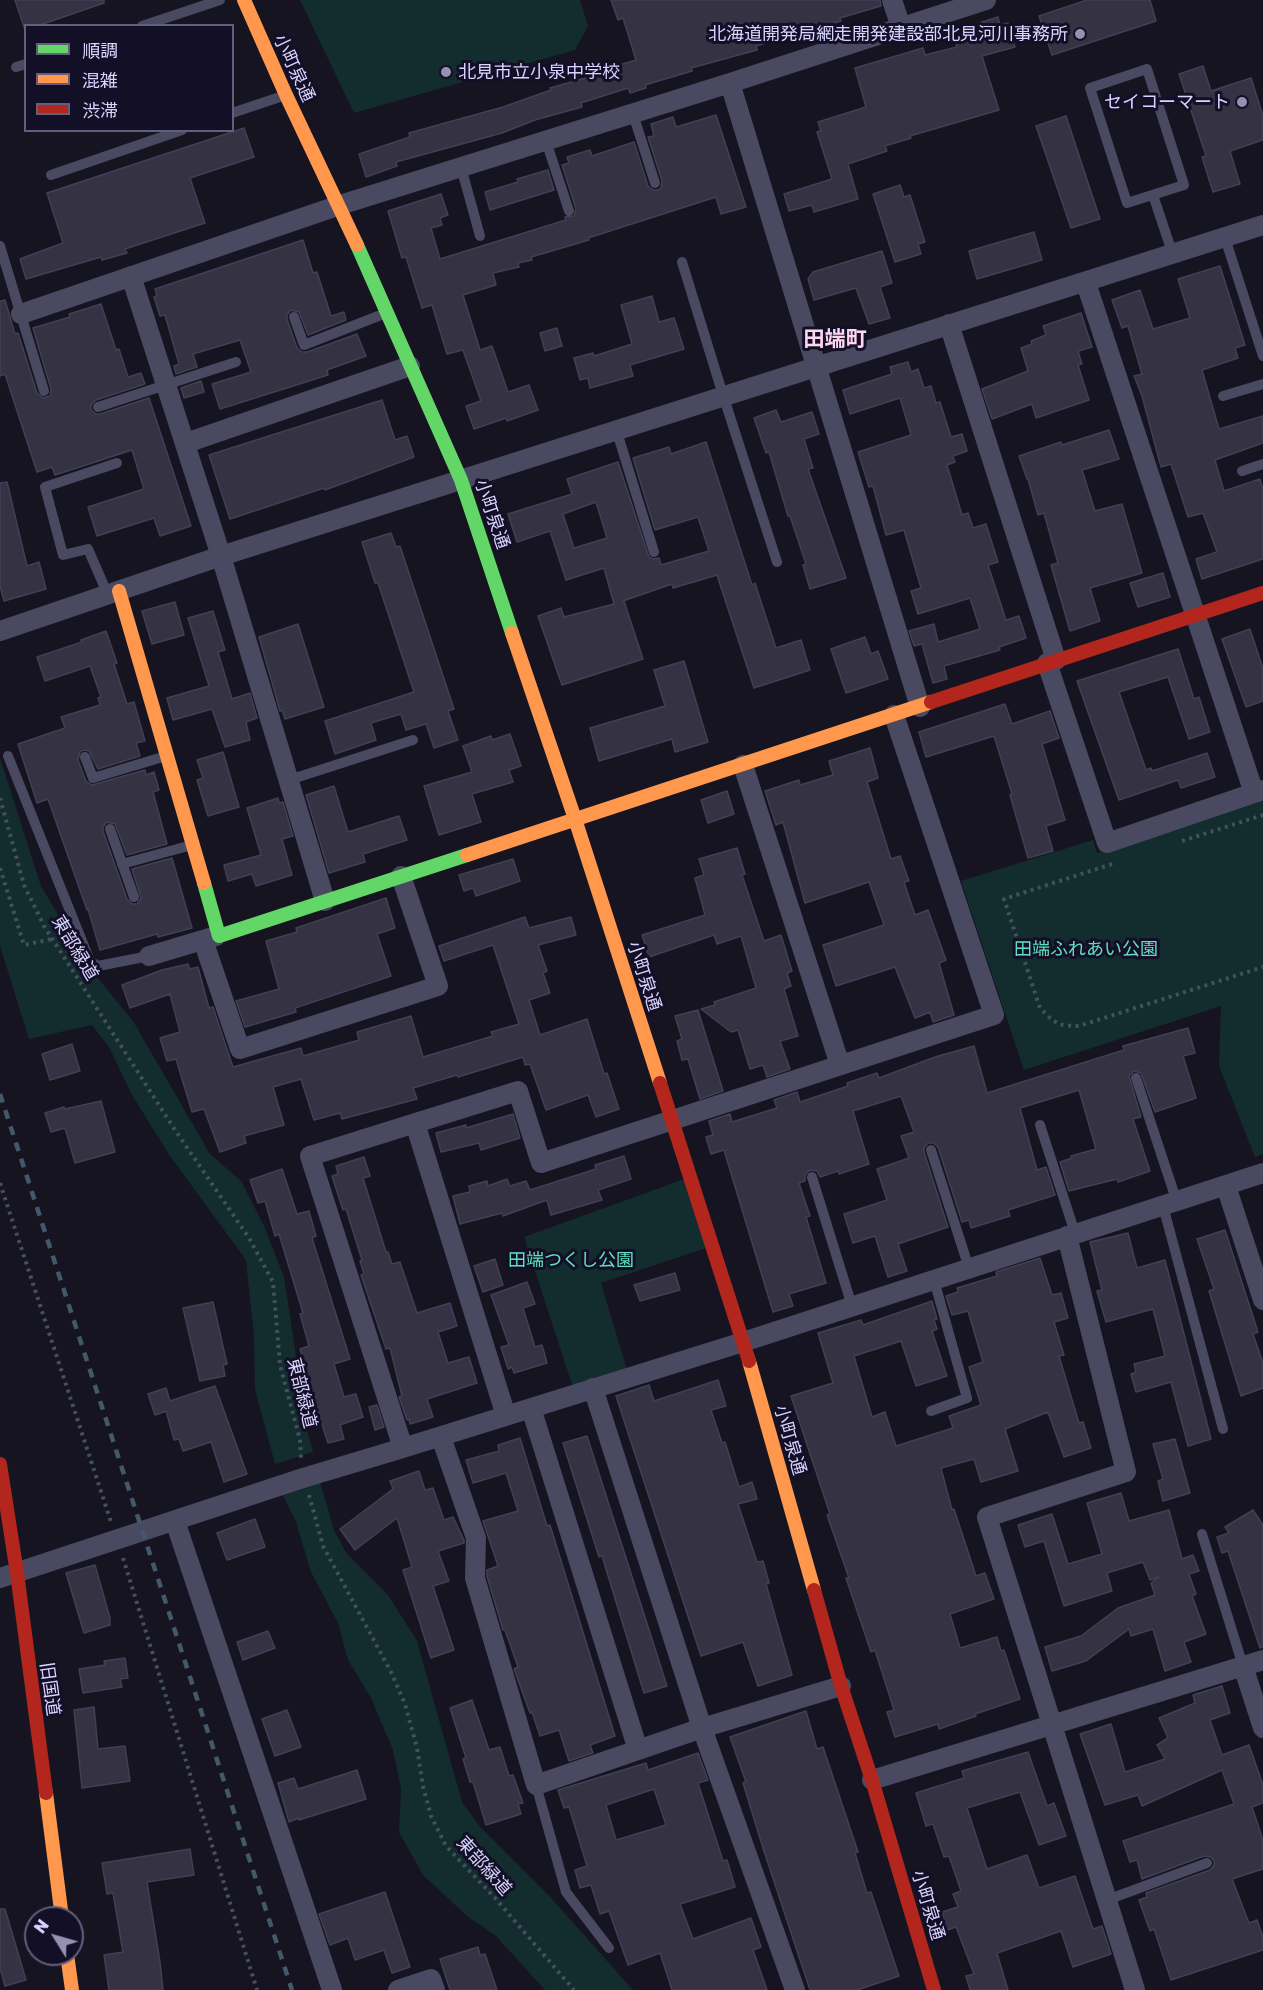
<!DOCTYPE html>
<meta charset="utf-8">
<style>
body{margin:0}
#map{position:relative;width:1263px;height:1990px;overflow:hidden;background:#161421;font-family:"Golos Text","Noto Sans JP",sans-serif}
canvas{display:block}
.legend{position:absolute;left:24px;top:24px;width:210px;height:108px;box-sizing:border-box;background:#130f26;border:2px solid #625e7d;margin:0;padding:8px 10px;list-style:none;font-size:18px;color:#d9d4ff}
.legend li{display:flex;align-items:center;gap:12px;height:30px}
.legend b{width:30px;border:2px solid #625e7d}
.north{position:absolute;left:24px;top:1906px;width:60px;height:60px;box-sizing:border-box;background:#130f26;border:2px solid #625e7d;border-radius:50%;rotate:307deg;font-size:16px;font-weight:700;line-height:24px;text-align:center;color:#d9d4ff}
.north::after{content:'';display:block;margin:auto;width:21px;height:27px;background:#9591b1;clip-path:polygon(50% 0,100% 100%,50% 72%,0 100%)}
</style>
<div id="map">
<canvas width="1263" height="1990"></canvas>
<ul class="legend">
<li><b style="height:8px;background:#63d668"></b>順調</li>
<li><b style="height:8px;background:#ff974d"></b>混雑</li>
<li><b style="height:8px;background:#b3261e"></b>渋滞</li>
</ul>
<div class="north">N</div>
</div>
<script>
const ctx = document.querySelector('canvas').getContext('2d');
ctx.lineJoin = 'round';
function paint(path, color) {
  ctx.fillStyle = color;
  ctx.fill(path, 'evenodd');
}
function trace(path, color, width, dash) {
  ctx.strokeStyle = color;
  ctx.lineWidth = width;
  ctx.lineCap = dash ? 'butt' : 'round';
  ctx.setLineDash(dash || []);
  ctx.stroke(path);
}
function label(font, color, halo, rows, align = 'center') {
  ctx.font = font + ' "Golos Text","Noto Sans JP",sans-serif';
  ctx.lineWidth = 6;
  ctx.setLineDash([]);
  ctx.textBaseline = 'middle';
  ctx.strokeStyle = halo;
  ctx.fillStyle = color;
  for (const [text, x, y, turn = 0] of rows) {
    ctx.save();
    ctx.translate(x, y);
    ctx.rotate((+turn || 0) * Math.PI / 180);
    ctx.textAlign = isNaN(turn) ? turn : align;
    if (halo) ctx.strokeText(text, 0, 0);
    ctx.fillText(text, 0, 0);
    ctx.restore();
  }
}
paint(new Path2D(`
 M300 0H580L588 26 575 50 354 113Z
 M0 758 41 886 92 971 133 1021 210 1154 241 1181 264 1226 284 1277 295 1349 300 1403 313 1452 275 1464 255 1389 254 1337 246 1260 170 1156 132 1095 109 1047 92 1025 29 1039 0 946Z
 M1263 799V1154L1255 1157 1219 1066 1221 1006 1024 1070 961 881 1093 840 1097 853Z
 M690 1177 712 1246 601 1283 629 1377 575 1394 524 1237Z
 M320 1481 334 1530 347 1554 388 1595 417 1641 462 1802 481 1828 552 1899 633 1990H545L495 1935 468 1917 423 1875 399 1832 401 1789 393 1750 371 1698 348 1660 338 1623 311 1572 296 1522 282 1493Z`), '#132c2d');
const building = new Path2D(`
 M15 0H104V3L37 26H26L25 30Z
 M611 0H880L881 6 840 18 841 21 756 46 757 50 691 68 692 71 645 85 646 88 630 93 628 88 581 103 582 107 535 120 502 133 396 162 397 166 366 177 359 154 410 137 409 133 503 107 551 90 550 88 607 72 606 69 636 60 623 18 618 20Z
 M1087 0H1150L1156 21 1052 55 1039 16Z
 M998 17 1000 25 1008 23 1015 47 982 56 999 110 910 136 911 138 885 146 887 151 848 164 858 199 814 212 812 205 789 211 784 194 832 179 817 132 821 131 818 122 866 107 855 68 923 48 925 55 957 47 954 35 981 28 979 23Z
 M1203 66 1211 91 1251 78 1263 116V140L1230 151 1240 184 1213 192 1202 157 1206 156 1179 74Z
 M716 115 746 207 721 214 716 197 588 238 589 240 531 257 532 260 518 263 519 267 493 273 496 285 463 295 480 350 492 346 508 392 529 385 538 410 507 421 506 418 474 429 466 406 481 401 463 350 447 354 432 305 422 308 406 257 402 258 388 211 441 194 448 215 440 218 442 225 431 228 440 259 566 220 565 217 574 216 576 209 562 165 569 163 567 157 590 150 592 156 634 142 648 186 653 190H658L661 188 662 181 648 137 654 136 651 124 673 117 676 127Z
 M1066 116 1100 219 1071 228 1036 126Z
 M244 128 254 157 190 178 205 223 125 249 127 253 102 260 101 257 26 279 20 259 63 243 47 193Z
 M548 170 554 190 490 210 485 192 518 182 517 179Z
 M900 185 904 197 910 195 925 242 918 244 921 254 895 262 873 194Z
 M1034 232 1042 260 977 279 969 251Z
 M303 240 313 273 317 272 331 316 344 312 346 320 308 335 299 312 291 310 287 315V319L297 348 302 352H307L357 334 366 356 327 370 328 375 220 409 212 384 251 372 240 340 193 354 197 367 176 374 174 366 179 364 165 315 160 316 154 297 157 296 155 289Z
 M882 251 892 283 880 287 890 318 869 324 856 288 814 300 808 279 813 272Z
 M1220 266 1245 345 1235 348 1238 358 1202 370 1219 429 1263 416V443L1215 460 1224 491 1260 479 1263 490V559L1202 579 1196 559 1217 552 1203 513 1188 517 1171 464 1161 467 1142 396 1134 376 1142 374 1128 326 1122 328 1112 300 1140 290 1153 329 1190 318 1178 279Z
 M652 296 659 322 674 318 684 349 630 365 633 376 590 388 588 378 580 380 574 358 593 353 594 356 632 344 621 305Z
 M5 300 15 334 18 333 37 393 43 398 50 396 51 389 33 328 70 317 69 314 101 304 116 350 119 349 128 377 141 373 145 384 96 400 91 405V410L96 414H100L149 398 191 526 160 536 154 518 97 536 88 507 144 489 132 450 55 475 52 467 37 472 5 374 0 376V301Z
 M1081 313 1092 347 1078 351 1082 364 1078 365 1089 400 1036 418 1032 404 992 419 982 389 1028 371 1021 348 1032 344 1031 341 1046 335 1043 326Z
 M557 328 562 346 545 351 540 333Z
 M908 362 911 372 918 369 924 388 931 386 936 403 940 402 951 437 962 434 967 451 953 456 955 462 947 465 962 515 968 513 973 528 986 524 998 562 988 565 1006 620 1019 616 1026 638 999 647 1000 650 944 666 947 679 933 683 922 644 914 646 909 631 934 624 938 642 980 629 970 598 918 614 911 591 921 588 904 530 886 535 873 486 869 487 858 452 911 435 900 398 850 414 843 390 892 374 890 367Z
 M201 381 204 392 184 398 181 388Z
 M382 400 395 440 407 436 414 457 325 490 324 488 230 519 209 455Z
 M776 410 781 422 812 412 819 434 804 439 813 468 808 469 846 578 810 589 803 565 806 564 790 516H788L769 452 766 453 754 418Z
 M1109 430 1119 459 1082 470 1095 511 1122 504 1142 573 1090 588 1100 621 1070 631 1051 565 1058 563 1044 513 1038 515 1028 479H1027L1019 456 1061 442 1062 445Z
 M706 442 752 585 755 583 776 648 801 640 810 670 754 688 717 575 673 588 672 584 623 601H624L643 659 562 685 538 616 561 608 564 617 614 604 604 568 566 580 550 531 517 542 508 514 572 494 567 479 618 462 649 557 653 559 659 558 661 565 709 551 698 517 655 530 633 458 669 447 671 454ZM596 502 607 538 574 548 563 514Z
 M7 482 27 566 39 562 46 589 4 601 0 586V483Z
 M391 533 396 547 400 546 454 709 448 711 458 740 434 748 426 724 406 730 401 714 371 723 376 740 335 754 325 721 414 692 378 583H375L362 542Z
 M1163 573 1170 597 1138 607 1130 583Z
 M175 602 184 635 152 644 142 611Z
 M213 611 225 650 218 652 232 699 250 693 257 718 246 722 250 740 225 747 212 709 173 720 167 698 209 686 188 618Z
 M298 624 324 707 285 719 282 710 280 711 259 637Z
 M1250 629 1263 669V701L1246 707 1222 639Z
 M106 631 117 663 114 664 127 704 134 702 145 741 136 743 140 756 98 769 89 751 83 750 80 752 78 760 86 781 92 785 145 770 146 775 154 772 159 790 153 792 167 844 127 855 115 824 107 822 103 827V831L127 899 132 904H137L141 898 132 869 172 858 192 928 158 937 157 934 100 950 88 909 87 910 48 799 37 803 18 744 65 728 61 717 100 705 98 698 101 697 90 666 45 681 37 657 82 642 81 640Z
 M865 637 871 654 878 651 888 679 846 693 831 649Z
 M1178 649 1194 699 1199 697 1210 732 1189 739 1168 677 1119 692 1146 770 1151 768 1152 771 1207 753 1215 777 1181 788 1178 780 1119 800 1077 681Z
 M684 661 708 742 675 752 672 739 599 761 590 728 665 706 654 670Z
 M1005 704 1012 724 1050 711 1059 738 1042 744 1065 820 1046 826 1053 851 1028 858 1010 795 1012 794 994 736 926 757 919 732Z
 M510 734 521 766 509 770 513 782 472 794 481 822 439 835 424 786 472 772 463 746 491 736 492 740Z
 M870 748 878 778 867 782 891 859 900 856 909 881 904 882 915 915 928 910 946 960 939 963 954 1015 933 1022 930 1012 915 1018 895 967 836 986 823 945 884 925 869 882 805 903 783 822 776 825 765 791 799 780 800 785 833 775 829 761Z
 M223 752 239 807 208 816 197 780 203 778 197 760Z
 M334 786 348 832 399 816 407 840 363 854 365 862 329 873 306 795Z
 M727 791 734 814 708 823 701 800Z
 M278 798 279 803 283 802 293 836 282 839 292 875 256 886 252 874 228 881 224 865 261 855 247 808Z
 M737 848 745 874 742 875 764 941 781 935 792 971 787 973 791 986 784 989 798 1036 780 1041 790 1069 767 1077 763 1065 750 1069 738 1030 731 1032 701 1009 715 1005 714 1002 756 988 741 936 717 944 714 935 649 957 642 935 705 915 695 878 704 875 699 859Z
 M513 859 520 881 476 896 473 888 464 891 459 875Z
 M386 898 395 928 377 934 391 976 295 1008 296 1012 245 1027 236 1001 279 989 266 941 297 932 296 928Z
 M525 917 529 928 571 917 576 935 538 945 547 971 543 973 550 993 529 1000 540 1035 587 1019 604 1074 607 1073 619 1109 596 1117 588 1095 546 1110 530 1064 525 1065 523 1057 458 1077 457 1075 413 1088 417 1099 342 1119 340 1113 314 1120 301 1079 273 1087 284 1125 244 1136 246 1143 220 1152 204 1109 192 1112 176 1059 167 1061 160 1038 180 1032 170 994 130 1008 122 985 162 970 188 964 190 969 198 967 209 1008 213 1007 233 1067 301 1048 303 1056 359 1040 357 1032 411 1016 423 1057 493 1036 491 1032 519 1024 493 945 444 961 439 946Z
 M698 1010 723 1091 700 1099 688 1059 682 1060 677 1041 682 1039 675 1016Z
 M1188 1028 1195 1053 1183 1056 1196 1098 1155 1112 1141 1073 1134 1071 1129 1076 1141 1117 1133 1119 1150 1171 1118 1182 1117 1179 1069 1191 1060 1162 1072 1158 1071 1156 1096 1149 1079 1090 1020 1108 1037 1170 1046 1167 1055 1195 1008 1210 1010 1216 971 1228 969 1220 962 1222 938 1147 933 1143H928L924 1148V1152L948 1227 898 1244 907 1271 888 1277 875 1236 853 1243 844 1214 887 1200 877 1169 909 1158 901 1136 914 1132 901 1096 853 1111 869 1164 839 1174 838 1171 820 1177 817 1171 810 1170 805 1175V1181L799 1183 810 1216 806 1217 826 1283 789 1294 793 1306 773 1312 724 1150 711 1154 706 1137 713 1135 709 1121 730 1114 732 1122 777 1108 774 1100 797 1092 800 1102 848 1086 847 1083 877 1073 879 1078 935 1057 974 1046 987 1093 1124 1050 1123 1046Z
 M72 1044 80 1071 50 1080 42 1054Z
 M101 1101 115 1152 75 1163 65 1128 51 1132 45 1113 64 1107 65 1109Z
 M513 1114 520 1138 481 1150 479 1143 441 1152 436 1133 466 1125V1128Z
 M624 1156 631 1179 598 1190 602 1200 551 1215 547 1200 503 1216 502 1213 460 1224 453 1196 470 1192 469 1186 487 1181 488 1186 507 1179 510 1186 526 1181 530 1190 596 1169 595 1165Z
 M364 1157 370 1176 363 1178 386 1252H388L392 1264 400 1262 417 1313 450 1303 457 1326 438 1332 448 1363 469 1357 477 1383 427 1399 433 1417 410 1424 409 1419 407 1420 399 1397 402 1396 390 1348 386 1349 361 1275 364 1274 360 1261 362 1260 346 1209 343 1210 332 1176 338 1174 336 1166Z
 M282 1169 297 1214 309 1211 316 1236 312 1238 350 1359 334 1364 344 1397 356 1394 363 1417 340 1425 344 1439 328 1443 302 1362 304 1361 300 1349 309 1346 300 1314 303 1313 289 1267 279 1234 275 1236 265 1201 258 1203 250 1180Z
 M1225 1230 1258 1332 1253 1334 1263 1363V1388L1241 1396 1209 1291 1214 1289 1197 1239Z
 M1128 1233 1137 1268 1165 1260 1211 1439 1188 1446 1171 1382 1136 1392 1131 1374 1136 1372 1134 1364 1165 1356 1153 1309 1106 1322 1097 1291 1102 1290 1090 1242Z
 M1040 1258 1052 1295 1061 1293 1068 1318 1054 1322 1064 1355 1059 1356 1079 1423 1083 1422 1091 1448 1064 1457 1048 1412 1005 1429 1018 1471 981 1482 974 1459 941 1468 952 1510 954 1509 976 1576 985 1573 994 1599 950 1614 960 1648 997 1637 1001 1651 1004 1650 1020 1699 975 1714 976 1716 939 1729 938 1724 895 1737 887 1712 894 1710 875 1650 871 1652 846 1578H849L827 1515 830 1514 791 1396 833 1383 818 1333 861 1320 863 1325 932 1301 937 1319 934 1320 937 1329 932 1331 947 1376 916 1386 901 1341 854 1356 872 1417 885 1412 896 1446 953 1428 949 1416 981 1405 969 1367 983 1362 968 1311 952 1315 946 1296 958 1292 957 1288 997 1276 996 1272Z
 M495 1259 503 1285 483 1292 474 1266Z
 M675 1273 680 1290 640 1301 634 1285Z
 M527 1282 535 1304 523 1308 535 1347 542 1345 547 1363 514 1373 512 1367 508 1369 501 1347 509 1345 491 1295Z
 M213 1302 227 1364 223 1365 225 1376 200 1381 183 1308Z
 M718 1380 726 1406 711 1410 722 1443 725 1442 739 1487 752 1482 757 1499 738 1504 757 1562 763 1561 769 1583 766 1584 792 1675 758 1686 743 1642 701 1656 616 1396 649 1385 654 1401Z
 M215 1386 247 1474 224 1482 211 1442 183 1451 179 1439 174 1440 166 1411 155 1415 148 1394 166 1388 170 1401Z
 M377 1405 384 1427 375 1430 369 1407Z
 M587 1436 667 1686 644 1693 602 1556 599 1557 563 1443Z
 M520 1438 547 1526 550 1525 615 1736 590 1745 593 1753 569 1761 559 1730 540 1736 532 1712 530 1713 514 1669 518 1667 505 1630H503L487 1576V1570L498 1566 483 1521 518 1511 506 1473 473 1483 466 1460 499 1451 498 1445Z
 M1175 1439 1190 1493 1163 1501 1158 1481 1163 1479 1153 1444Z
 M419 1471 425 1490 433 1488 444 1520 453 1517 464 1540V1543L438 1551 449 1581 433 1586 454 1650 431 1658 403 1570 412 1567 397 1518 355 1550 340 1529 393 1489 390 1481Z
 M1121 1493 1129 1521 1169 1510 1182 1559 1193 1555 1199 1571 1189 1574 1196 1594 1192 1596 1206 1634 1184 1642 1191 1662 1165 1671 1153 1629 1131 1636 1129 1629 1086 1661 1052 1671 1045 1647 1081 1636 1118 1608 1155 1595 1151 1583 1159 1577 1150 1580 1143 1562 1107 1573 1112 1591 1064 1606 1044 1541 1025 1547 1018 1525 1052 1514 1068 1564 1102 1554 1087 1503Z
 M1253 1510 1263 1525V1647L1260 1648 1228 1551 1222 1553 1217 1537 1229 1533 1225 1527Z
 M255 1519 265 1547 227 1560 217 1533Z
 M95 1565 110 1618V1625L84 1633 66 1573Z
 M268 1631 275 1648 243 1660 237 1642Z
 M125 1658 128 1678 120 1679 122 1687 83 1693 79 1669 105 1665 104 1661Z
 M1222 1686 1230 1713 1210 1720 1222 1755 1249 1745 1263 1785V1803L1252 1807 1263 1840V1869L1232 1879 1249 1923 1257 1920 1263 1937V1950L1171 1980 1154 1929 1150 1931 1139 1900 1147 1897 1146 1893 1210 1870 1214 1865V1861L1211 1857 1204 1856 1142 1879 1137 1860 1130 1862 1123 1841 1234 1804 1222 1770 1142 1806 1138 1795 1105 1805 1080 1734 1111 1724 1125 1772 1165 1759 1157 1745 1168 1738 1159 1718 1195 1703 1193 1695Z
 M472 1700 489 1750 500 1747 509 1776 513 1775 523 1803 518 1804 521 1814 486 1825 473 1782H470L463 1759 466 1758 450 1708Z
 M94 1707 98 1749 125 1746 130 1781 82 1788 74 1710Z
 M287 1710 301 1747 275 1756 262 1719Z
 M806 1711 817 1749 823 1747 858 1852 855 1853 867 1893 871 1892 899 1976 857 1990H810L763 1848 743 1783 746 1782 730 1737Z
 M1028 1752 1047 1806 1054 1803 1066 1836 1039 1845 1020 1792 967 1808 987 1869 1027 1855 1039 1888 1075 1876 1093 1929 1102 1926 1111 1954 1073 1967 1061 1931 997 1953 1008 1990H970L966 1976 974 1974 956 1927 947 1930 942 1912 958 1907 953 1894 961 1891 949 1856 944 1857 933 1824 926 1826 916 1793 964 1778 962 1771Z
 M698 1753 708 1780 698 1783 723 1861 727 1860 735 1887 680 1904 693 1939 751 1918 761 1947 753 1950 767 1990H672L660 1953 628 1965 609 1911 600 1914 591 1885 580 1888 575 1870 587 1866 569 1807 564 1808 558 1790 646 1763 648 1770ZM654 1789 666 1825 616 1840 606 1805Z
 M357 1770 366 1799 299 1820V1818L289 1822 278 1783 294 1778 298 1789Z
 M190 1849 194 1875 147 1882 160 1962 163 1990H109L104 1955 123 1952 113 1893 107 1894 102 1863Z
 M385 1892 410 1967 392 1973 384 1950 355 1960 348 1938 330 1945 319 1914Z
 M0 1909H5L26 1980 5 1986 0 1968Z
 M478 1947 480 1955 485 1954 497 1990H450L440 1959Z`);
paint(building, '#343243');
trace(building, '#433f54', 1.5);
trace(new Path2D(`
 M0 798 24 885 44 926 175 1130 249 1238 273 1282 280 1365 300 1440 301 1459
 M1182 841 1263 815
 M1112 864 1004 899 1040 1008C1054 1023 1058 1026 1079 1026L1263 967
 M0 868 24 945 52 939
 M0 1183 111 1522
 M309 1495 323 1546 391 1672 405 1704 417 1748 423 1786 431 1816 446 1846 495 1898 574 1990
 M123 1558 257 1990`), '#44505f', 4, [3, 4.5]);
trace(new Path2D(`
 M142 26 220 0
 M16 67 26 64
 M1147 69 1184 185 1127 203 1090 88Z
 M232 113 286 95
 M633 114 655 183
 M546 141 569 211
 M461 167 480 236
 M51 175 182 130
 M1153 195 1173 255
 M1225 238 1263 356
 M0 246 44 391
 M682 262 723 395 777 562
 M294 317 304 345 386 313
 M1223 396 1263 384
 M98 407 236 362
 M616 429 654 552
 M1242 471 1263 464
 M108 595 88 549 63 555 45 487 117 463
 M8 756 90 961 98 966 149 956
 M85 757 93 778 166 756
 M289 780 413 740
 M110 829 134 897
 M122 864 192 845
 M1136 1078 1177 1202
 M1040 1125 1075 1233
 M931 1150 969 1268
 M812 1177 852 1306
 M1163 1206 1223 1429
 M931 1411 967 1398 934 1280
 M1202 1534 1243 1666
 M536 1785 566 1892 609 1948
 M1107 1900 1207 1863`), '#4a4962', 10);
trace(new Path2D(`
 M892 0 901 27
 M730 83 920 707
 M131 276 221 556 325 901
 M1086 283 1254 793
 M21 314 340 205 730 83 986 0
 M949 324 1056 660
 M186 443 410 366
 M0 631 221 556 1263 225
 M1047 663 1107 843 1263 790
 M743 765 840 1065
 M203 940 240 1049 438 986 401 876
 M149 956 216 936
 M415 1123 506 1416
 M1226 1186 1263 1300
 M1067 1236 1126 1472 987 1517 1135 1990
 M593 1388 702 1728 795 1990
 M531 1408 638 1750
 M441 1437 476 1538 475 1578 536 1785 702 1728 841 1686
 M403 1448 310 1156 518 1091 541 1163 994 1015 894 715
 M175 1521 332 1990
 M0 1578 303 1478 403 1448 743 1342 1263 1173
 M1243 1666 1263 1728
 M872 1780 1263 1660
 M398 1990 431 1979 435 1990`), '#4a4962', 20);
trace(new Path2D(`
 M357 245 461 480 512 633
 M204 883 219 936 467 855`), '#63d668', 14);
trace(new Path2D(`
 M244 0 286 95 357 245
 M119 591 204 883
 M512 633 575 819 660 1083
 M467 855 931 702
 M749 1361 814 1590
 M46 1793 62 1918
 M67 1954 72 1990`), '#ff974d', 14);
trace(new Path2D(`
 M931 702 1263 593
 M660 1083 749 1361
 M0 1464 17 1573 46 1793
 M814 1590 841 1686 872 1780 934 1990`), '#b3261e', 14);
trace(new Path2D(`
 M0 1094 292 1990`), '#43596b', 4.5, [9, 8]);
for (const [x, y, r, color] of [
 [1080,34,6,"#9591b1"],
 [446,72,6,"#9591b1"],
 [1242,102,6,"#9591b1"]
]) {
  const dot = new Path2D();
  dot.arc(x, y, r, 0, 2 * Math.PI);
  ctx.fillStyle = color;
  ctx.fill(dot);
  trace(dot, '#130f26', 2);
}
label('18px', '#d9d4ff', '#130f26', [
 ["北海道開発局網走開発建設部北見河川事務所",1068,34],
 ["北見市立小泉中学校",458,72,"left"],
 ["セイコーマート",1230,102]
], 'right');
label('18px', '#d9d4ff', '#130f26', [
 ["小町泉通",294,68,65],
 ["小町泉通",492,514,71],
 ["東部緑道",75,948,59],
 ["小町泉通",644,976,72],
 ["東部緑道",302,1393,76],
 ["小町泉通",790,1440,74],
 ["旧国道",50,1689,82],
 ["東部緑道",484,1866,48],
 ["小町泉通",928,1905,73]
]);
label('18px', '#5fe0c0', '#130f26', [
 ["田端ふれあい公園",1086,949],
 ["田端つくし公園",571,1260]
]);
label('bold 21px', '#ffd6f0', '#130f26', [
 ["田端町",835,339]
]);
</script>
